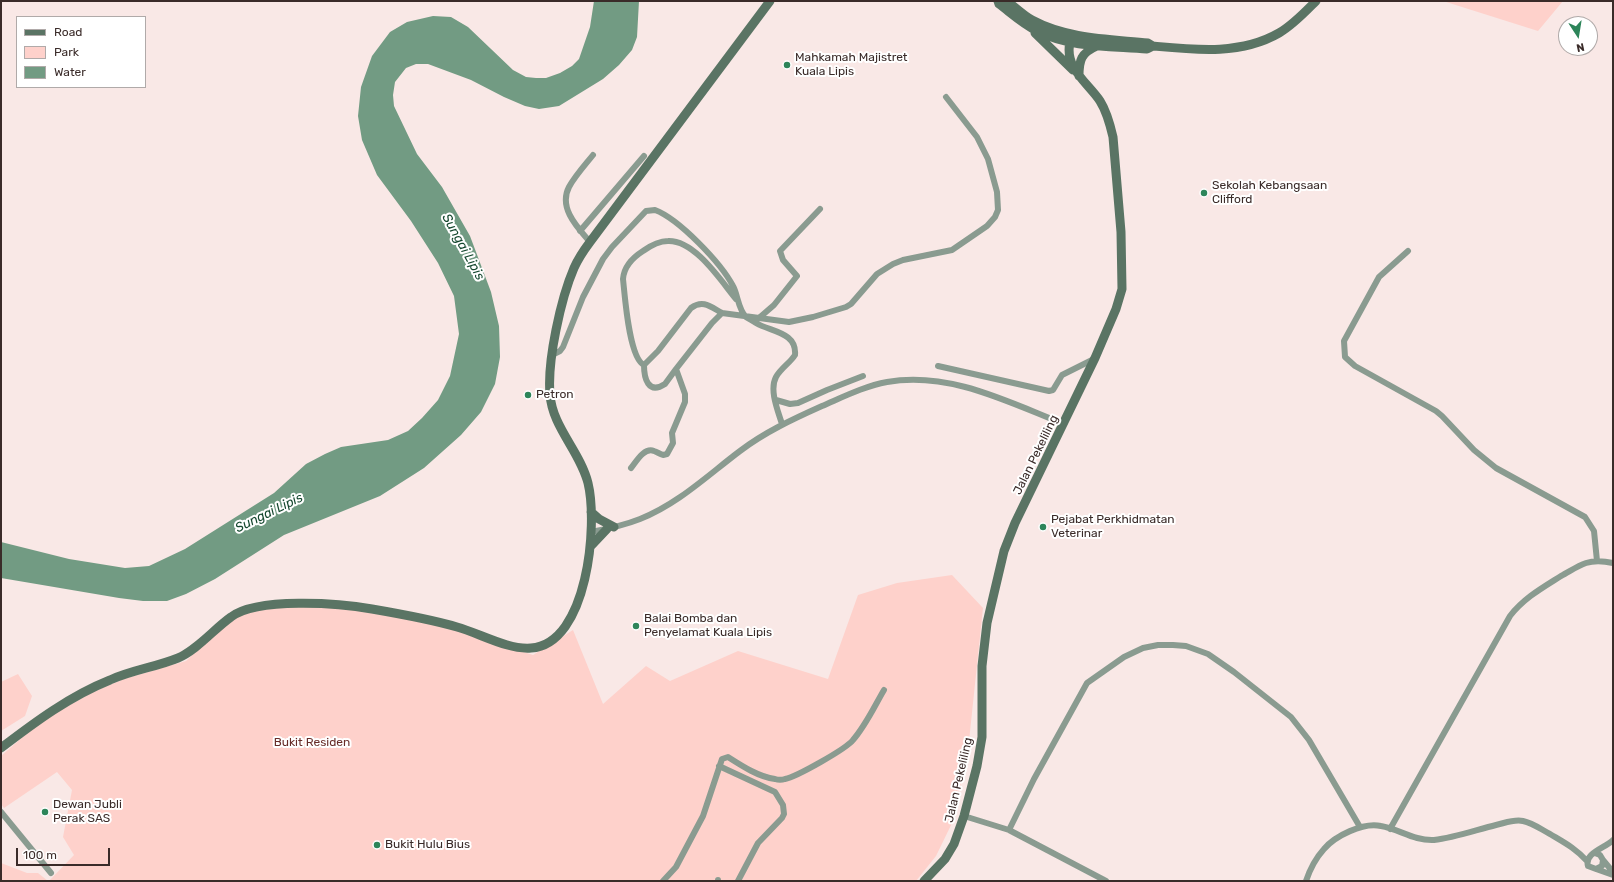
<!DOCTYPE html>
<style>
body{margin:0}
#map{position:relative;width:1614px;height:882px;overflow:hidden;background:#f9e8e6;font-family:Rubik,sans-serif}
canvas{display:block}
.frame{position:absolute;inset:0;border:2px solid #3a2b29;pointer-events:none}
.legend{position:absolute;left:16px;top:16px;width:130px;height:72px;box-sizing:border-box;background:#fff;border:1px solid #b0aaa9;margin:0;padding:5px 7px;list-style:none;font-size:12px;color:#3a2b29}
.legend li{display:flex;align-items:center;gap:8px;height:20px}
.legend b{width:20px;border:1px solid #b0aaa9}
.north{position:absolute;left:1558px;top:16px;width:40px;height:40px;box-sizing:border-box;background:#fff;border:1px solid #b0aaa9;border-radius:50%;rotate:168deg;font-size:11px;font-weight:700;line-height:16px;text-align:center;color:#3a2b29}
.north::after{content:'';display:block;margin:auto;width:14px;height:18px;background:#2d855a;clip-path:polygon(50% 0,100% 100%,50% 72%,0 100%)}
.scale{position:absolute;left:16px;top:848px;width:94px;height:18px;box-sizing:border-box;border:2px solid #3a2b29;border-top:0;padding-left:5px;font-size:12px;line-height:14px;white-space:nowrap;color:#3a2b29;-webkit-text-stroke:3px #fff;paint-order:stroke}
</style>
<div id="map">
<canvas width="1614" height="882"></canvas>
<div class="frame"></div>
<ul class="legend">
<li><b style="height:5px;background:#5a7464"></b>Road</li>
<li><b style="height:11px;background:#fed1cb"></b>Park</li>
<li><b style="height:11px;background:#729b83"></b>Water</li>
</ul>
<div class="north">N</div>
<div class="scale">100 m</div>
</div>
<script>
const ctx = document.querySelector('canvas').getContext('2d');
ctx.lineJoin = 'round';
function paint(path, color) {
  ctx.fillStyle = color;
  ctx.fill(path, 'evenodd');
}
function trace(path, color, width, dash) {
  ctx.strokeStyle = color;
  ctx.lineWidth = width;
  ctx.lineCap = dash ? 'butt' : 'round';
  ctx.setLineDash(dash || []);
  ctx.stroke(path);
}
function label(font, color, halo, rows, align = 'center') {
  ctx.font = font + ' Rubik,sans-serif';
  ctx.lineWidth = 4;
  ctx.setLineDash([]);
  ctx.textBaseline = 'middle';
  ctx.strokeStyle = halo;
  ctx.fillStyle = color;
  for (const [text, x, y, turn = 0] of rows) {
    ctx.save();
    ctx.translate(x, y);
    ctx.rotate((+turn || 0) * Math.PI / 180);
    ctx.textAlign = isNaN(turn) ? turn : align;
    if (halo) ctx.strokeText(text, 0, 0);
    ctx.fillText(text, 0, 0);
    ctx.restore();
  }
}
paint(new Path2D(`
 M1443 1H1563L1538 31Z
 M952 575 983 608 969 741 954 819 936 856 916 881H49L74 855 63 837 72 790 57 772 4 808 1 804V756L41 721 93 692 124 679 186 661 232 617 252 608 320 604 442 625 533 655 573 630 603 704 646 666 670 681 738 651 828 679 858 595 897 583Z
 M18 674 32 696 25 716 1 731V682Z
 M1 863 27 873H38L48 881H1Z`), '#fed1cb');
paint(new Path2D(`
 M594 1H639L637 37 632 50 619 65 603 79 559 106 539 109 525 106 504 97 471 80 428 64H416L406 68 395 82 393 95 394 106 417 154 442 187 470 236 491 292 499 326 500 357 495 384 481 412 461 435 424 468 380 496 284 535 215 579 186 594 167 601H143L119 598 1 578V542L69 559 125 568 149 566 185 549 274 493 306 464 325 454 341 447 388 440 408 431 422 418 438 400 450 376 459 334 454 296 438 263 411 221 377 175 362 140 358 116 361 87 372 56 390 32 407 22 433 16 451 17 468 27 513 70 526 77 536 78H546L560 73 572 66 579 59 590 27Z`), '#729b83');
trace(new Path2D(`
 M580 231 644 156
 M590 242C578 228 558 208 569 187 575 176 585 165 593 155
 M1408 251 1379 277 1344 341 1345 357 1355 366 1436 411 1442 416 1474 450 1496 468 1585 517 1594 531 1597 561
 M722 313C711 307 703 299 691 308L658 351 644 365C629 358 625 297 623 279 624 266 632 258 643 251 650 246 659 241 668 241 695 240 721 281 736 299
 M759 318 774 305 797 276 783 260 780 251 820 209
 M552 355 560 351 563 347 583 297 603 259 612 247 646 211 655 210C679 219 721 263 733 286 738 295 738 309 746 317 749 319 753 321 756 323 771 332 797 332 795 355 790 363 781 368 776 377 769 390 778 411 782 424
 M644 365C644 378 648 395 665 384L676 369
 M938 366 1049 391 1053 390 1062 375 1094 359
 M776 400 790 404 798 403 827 390 863 376
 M631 468C636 462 644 447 654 451 657 452 660 454 663 455L667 454 673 443 672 433 685 402V394L676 369 712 323 722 313 789 322 813 317 846 307 851 304 877 274 893 264 903 260 952 250 987 226 995 217 998 210 997 192 988 159 977 137 946 97
 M591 532C607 529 625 525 640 519 678 504 708 475 740 451 765 432 793 419 822 406 843 397 865 386 887 382 949 371 1008 402 1064 424
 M719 766 775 792 783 805 784 814 782 818 758 843 738 881
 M1 812 51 873
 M964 816 1009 830 1106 881
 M1390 829 1510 616C1524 598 1542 588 1561 576 1569 572 1577 566 1586 563 1595 560 1604 561 1613 563
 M1009 830 1034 779 1087 683 1124 657 1143 648 1158 645H1173L1186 646 1208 654 1234 672 1291 717 1309 740 1360 827
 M1595 853 1600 855 1603 860 1602 866 1596 869 1588 866C1584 853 1605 848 1613 840
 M1603 860 1613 872
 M1596 869 1613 875
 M718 880V881
 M663 881 676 867 703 816 722 759 728 757C742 766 759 777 775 779 778 780 782 780 785 779 796 777 846 749 853 740 866 725 874 707 884 690
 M1306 881C1310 869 1315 859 1324 849 1335 836 1363 822 1381 826 1399 829 1414 841 1434 840 1454 838 1476 830 1496 825 1505 823 1514 819 1523 821 1533 823 1542 830 1550 834 1565 843 1575 848 1587 861`), '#8a9b90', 6);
trace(new Path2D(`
 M998 1 999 4C1011 13 1023 24 1037 31 1070 48 1111 46 1147 49L1153 46
 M1007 1C1015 7 1023 15 1032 20 1067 39 1109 39 1148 43L1153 46C1196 50 1241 55 1279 33 1293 25 1305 12 1316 1
 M1035 33 1073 70
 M1079 76C1079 60 1081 53 1097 46
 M591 512 599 519 614 527
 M590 547 607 529
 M1 748C35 722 70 696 110 680 132 670 156 667 178 658 197 650 214 629 231 617 257 597 339 603 372 609 401 614 430 619 457 627 479 633 508 650 531 648 588 644 598 524 588 483 580 451 552 427 550 394 547 361 561 298 574 268 578 259 584 250 590 242L770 1
 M924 881 945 859 954 844 964 816 977 766 982 737V666L987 623 1004 551 1015 523 1095 358 1116 309 1122 289 1121 232 1113 137C1110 124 1107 112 1100 101 1088 83 1064 68 1070 42`), '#5a7464', 9);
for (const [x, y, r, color] of [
 [787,65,4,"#2d855a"],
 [1204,193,4,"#2d855a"],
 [528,395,4,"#2d855a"],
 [1043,527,4,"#2d855a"],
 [636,626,4,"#2d855a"],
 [45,812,4,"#2d855a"],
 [377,845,4,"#2d855a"]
]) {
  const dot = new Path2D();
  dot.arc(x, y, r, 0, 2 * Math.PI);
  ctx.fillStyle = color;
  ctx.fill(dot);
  trace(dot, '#fff', 1.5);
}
label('12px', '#3a2b29', '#fff', [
 ["Mahkamah Majistret",795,58],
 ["Kuala Lipis",795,72],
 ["Sekolah Kebangsaan",1212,186],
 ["Clifford",1212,200],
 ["Petron",536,395],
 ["Pejabat Perkhidmatan",1051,520],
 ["Veterinar",1051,534],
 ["Balai Bomba dan",644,619],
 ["Penyelamat Kuala Lipis",644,633],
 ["Dewan Jubli",53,805],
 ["Perak SAS",53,819],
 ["Bukit Hulu Bius",385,845]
], 'left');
label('12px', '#3a2b29', '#fff', [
 ["Jalan Pekeliling",1036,455,-64],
 ["Jalan Pekeliling",959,780,-77]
]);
label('12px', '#672c28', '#fff', [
 ["Bukit Residen",312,743]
]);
label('italic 13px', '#14472e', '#fff', [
 ["Sungai Lipis",463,247,61],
 ["Sungai Lipis",269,513,-26]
]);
</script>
